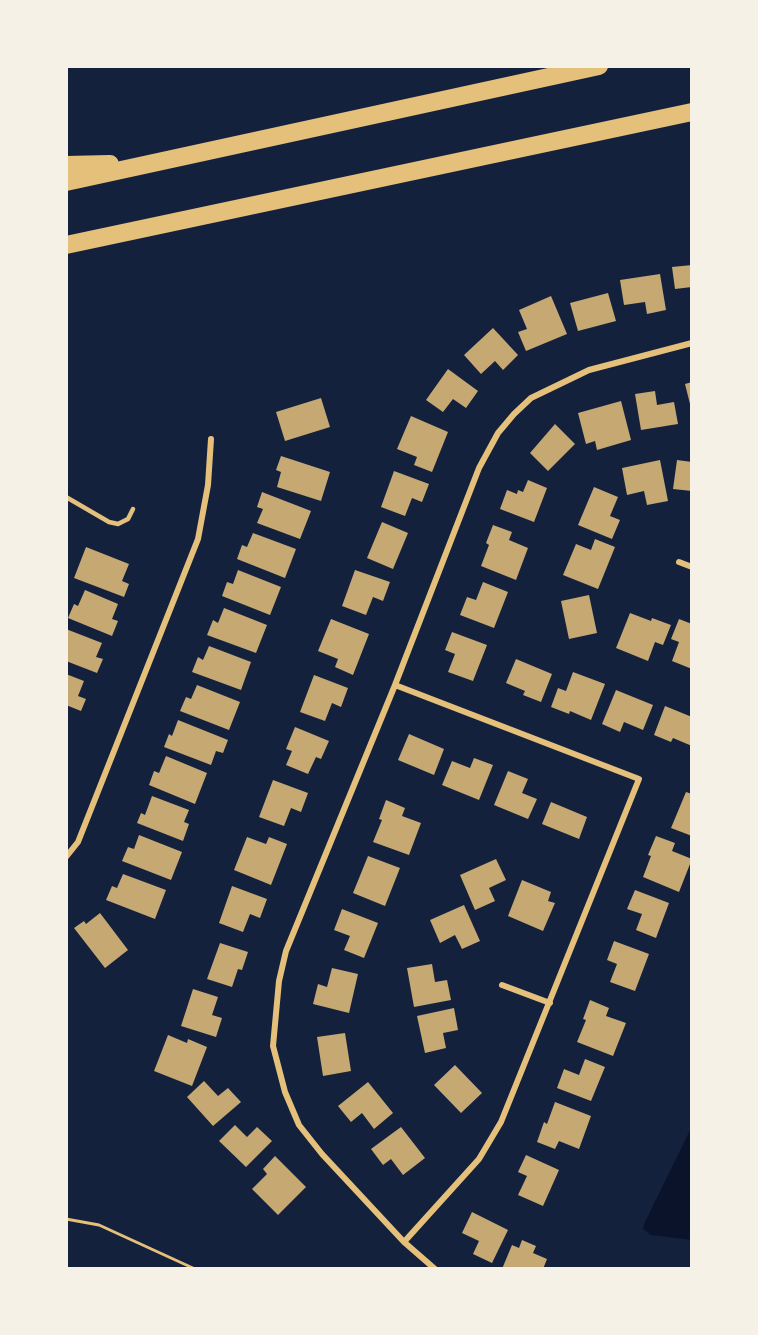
<!DOCTYPE html>
<style>
body{margin:0}
#map{position:relative;width:758px;height:1335px;overflow:hidden;background:#14213d;font-family:Quicksand,sans-serif}
canvas{display:block}
.frame{position:absolute;inset:0;border:68px solid #f6f1e7;pointer-events:none}
</style>
<div id="map">
<canvas width="758" height="1335"></canvas>
<div class="frame"></div>
</div>
<script>
const ctx = document.querySelector('canvas').getContext('2d');
ctx.lineJoin = 'round';
function paint(path, color) {
  ctx.fillStyle = color;
  ctx.fill(path, 'evenodd');
}
function trace(path, color, width, dash) {
  ctx.strokeStyle = color;
  ctx.lineWidth = width;
  ctx.lineCap = dash ? 'butt' : 'round';
  ctx.setLineDash(dash || []);
  ctx.stroke(path);
}
paint(new Path2D(`
 M692 1126V1240L651 1235 643 1229 644 1224Z`), '#0b132b');
paint(new Path2D(`
 M692 265V287L675 289 672 267Z
 M660 274 666 310 647 314 645 302 624 305 620 280Z
 M608 293 616 321 578 331 570 303Z
 M551 296 567 334 526 351 518 332 527 329 519 310Z
 M493 328 518 355 503 370 495 361 481 374 464 355Z
 M448 369 478 391 466 408 453 399 443 412 426 400Z
 M692 382V408H691L685 384Z
 M655 391 657 405 674 402 678 424 641 430 635 394Z
 M321 398 330 427 285 441 276 412Z
 M621 401 631 440 597 450 595 441 586 444 578 413Z
 M411 416 448 432 432 472 414 465 417 457 397 449Z
 M555 424 575 444 548 471 530 453Z
 M281 456 330 472 321 501 277 487 281 472 276 470Z
 M660 460 668 501 647 505 644 491 627 495 622 468Z
 M677 460 692 462V491L673 489Z
 M394 471 429 484 422 502 412 498 405 516 381 507Z
 M528 480 547 488 534 522 500 509 507 490 517 494 518 490 523 492Z
 M594 487 618 497 610 516 620 520 612 539 578 525Z
 M262 492 311 511 300 539 257 523 263 509 257 507Z
 M382 522 408 533 393 569 367 558Z
 M493 525 512 532 509 540 528 548 516 580 481 566 489 545 486 543Z
 M253 533 296 549 285 578 237 559 242 545 247 547Z
 M595 539 615 547 598 589 563 575 576 544 591 550Z
 M86 547 129 564 122 581 129 584 124 597 74 578Z
 M238 570 281 587 270 615 222 596 227 582 233 584Z
 M355 570 390 582 383 601 373 597 366 615 342 606Z
 M483 582 508 592 494 628 460 615 467 597 476 600Z
 M85 590 118 604 112 619 118 621 112 636 68 618 74 604 78 606Z
 M589 595 597 633 569 639 561 601Z
 M224 608 267 625 256 653 207 635 213 620 218 623Z
 M630 613 651 621 652 618 671 625 663 645 655 642 648 661 616 648Z
 M331 619 369 634 353 675 335 667 338 659 318 651Z
 M679 619 692 624V669L672 661 679 642 671 639Z
 M66 629 102 643 96 657 103 659 97 673 66 661Z
 M452 632 487 645 473 681 448 672 455 654 445 650Z
 M209 646 251 662 241 690 192 672 198 657 203 660Z
 M516 659 552 674 541 702 523 695 525 691 506 683Z
 M573 672 605 684 591 720 570 711 569 714 551 707 558 688 566 691Z
 M66 674 84 681 78 696 86 699 81 711 66 705Z
 M314 675 348 688 341 707 332 703 325 721 300 712Z
 M197 685 240 702 229 730 180 711 186 697 191 699Z
 M616 690 653 705 643 730 624 722 620 732 602 724Z
 M665 706 692 717V746L673 738 671 742 654 735Z
 M178 720 228 740 223 753 216 751 211 765 164 747 169 734 172 736Z
 M295 727 329 741 321 759 316 757 308 774 286 765 292 751 286 749Z
 M409 734 444 749 434 775 398 760Z
 M166 756 207 773 195 804 149 785 154 771 159 773Z
 M474 758 493 765 479 800 442 785 452 761 470 768Z
 M508 771 528 779 522 793 537 799 528 819 494 805Z
 M273 780 308 793 301 812 291 808 284 826 259 817Z
 M686 792 692 794V836L671 828Z
 M152 796 189 810 184 822 189 824 183 841 137 823 141 813 145 815Z
 M386 800 405 808 402 816 421 823 409 855 373 842 382 820 379 819Z
 M551 802 587 817 579 839 542 824Z
 M139 835 182 852 171 880 122 861 128 847 134 849Z
 M656 836 675 843 672 851 692 859 679 892 643 877 651 856 648 855Z
 M247 837 266 844 269 837 287 844 271 885 234 870Z
 M368 856 400 868 385 906 353 893Z
 M496 859 506 880 489 888 495 901 475 910 460 875Z
 M123 874 166 890 155 919 106 900 112 886 117 888Z
 M522 880 551 892 548 901 555 903 543 931 508 916Z
 M232 886 267 899 260 918 250 914 243 932 219 923Z
 M635 890 669 903 656 938 636 930 642 914 627 909Z
 M464 905 480 941 462 949 455 935 440 943 430 920Z
 M342 909 378 923 364 958 344 950 350 936 334 930Z
 M100 913 128 950 105 968 74 928 84 921 86 924Z
 M614 941 649 954 635 991 610 982 617 964 607 960Z
 M220 943 248 952 242 970 238 969 232 987 207 979Z
 M432 964 435 982 447 980 451 1000 414 1007 407 968Z
 M332 968 358 974 349 1013 313 1004 318 984 327 987Z
 M193 989 218 997 212 1015 222 1018 216 1037 181 1026Z
 M590 1000 609 1008 606 1016 626 1023 613 1056 577 1042 586 1020 583 1019Z
 M454 1008 458 1030 443 1033 446 1048 425 1053 417 1016Z
 M345 1033 351 1071 323 1076 317 1037Z
 M168 1035 187 1043 188 1039 207 1047 192 1086 154 1071Z
 M585 1059 605 1067 591 1101 557 1088 564 1069 579 1075Z
 M455 1065 482 1093 461 1113 434 1085Z
 M204 1081 218 1096 228 1088 241 1102 213 1126 187 1097Z
 M368 1082 393 1113 374 1129 362 1113 351 1122 338 1106Z
 M555 1102 591 1116 579 1149 559 1141 555 1149 537 1142 544 1122 547 1124Z
 M235 1125 247 1137 257 1127 272 1141 246 1167 219 1141Z
 M401 1127 425 1158 403 1175 391 1159 383 1165 371 1149Z
 M526 1155 559 1170 543 1206 518 1195 527 1176 518 1172Z
 M275 1156 306 1187 278 1215 252 1189 267 1174 263 1169Z
 M472 1212 508 1230 492 1263 473 1254 479 1241 462 1233Z
 M522 1240 536 1246 533 1253 547 1259 543 1269H502L512 1245 519 1248Z`), '#c6a872');
trace(new Path2D(`
 M66 1219 99 1225 195 1269`), '#e5c07b', 3);
trace(new Path2D(`
 M66 497 109 522 118 524 128 519 133 509`), '#e5c07b', 4.5);
trace(new Path2D(`
 M679 562 692 567
 M395 685 639 779 501 1122 479 1159 404 1242
 M66 857 78 842 198 539 208 485 211 439
 M502 985 550 1003
 M435 1269 404 1242 322 1154 299 1125 285 1092 273 1046 279 981 286 951 395 685 479 468 498 433 514 414 531 398 589 370 692 343`), '#e5c07b', 6);
trace(new Path2D(`
 M66 165 110 164
 M66 182 599 66
 M66 245 692 112`), '#e5c07b', 18);
</script>
